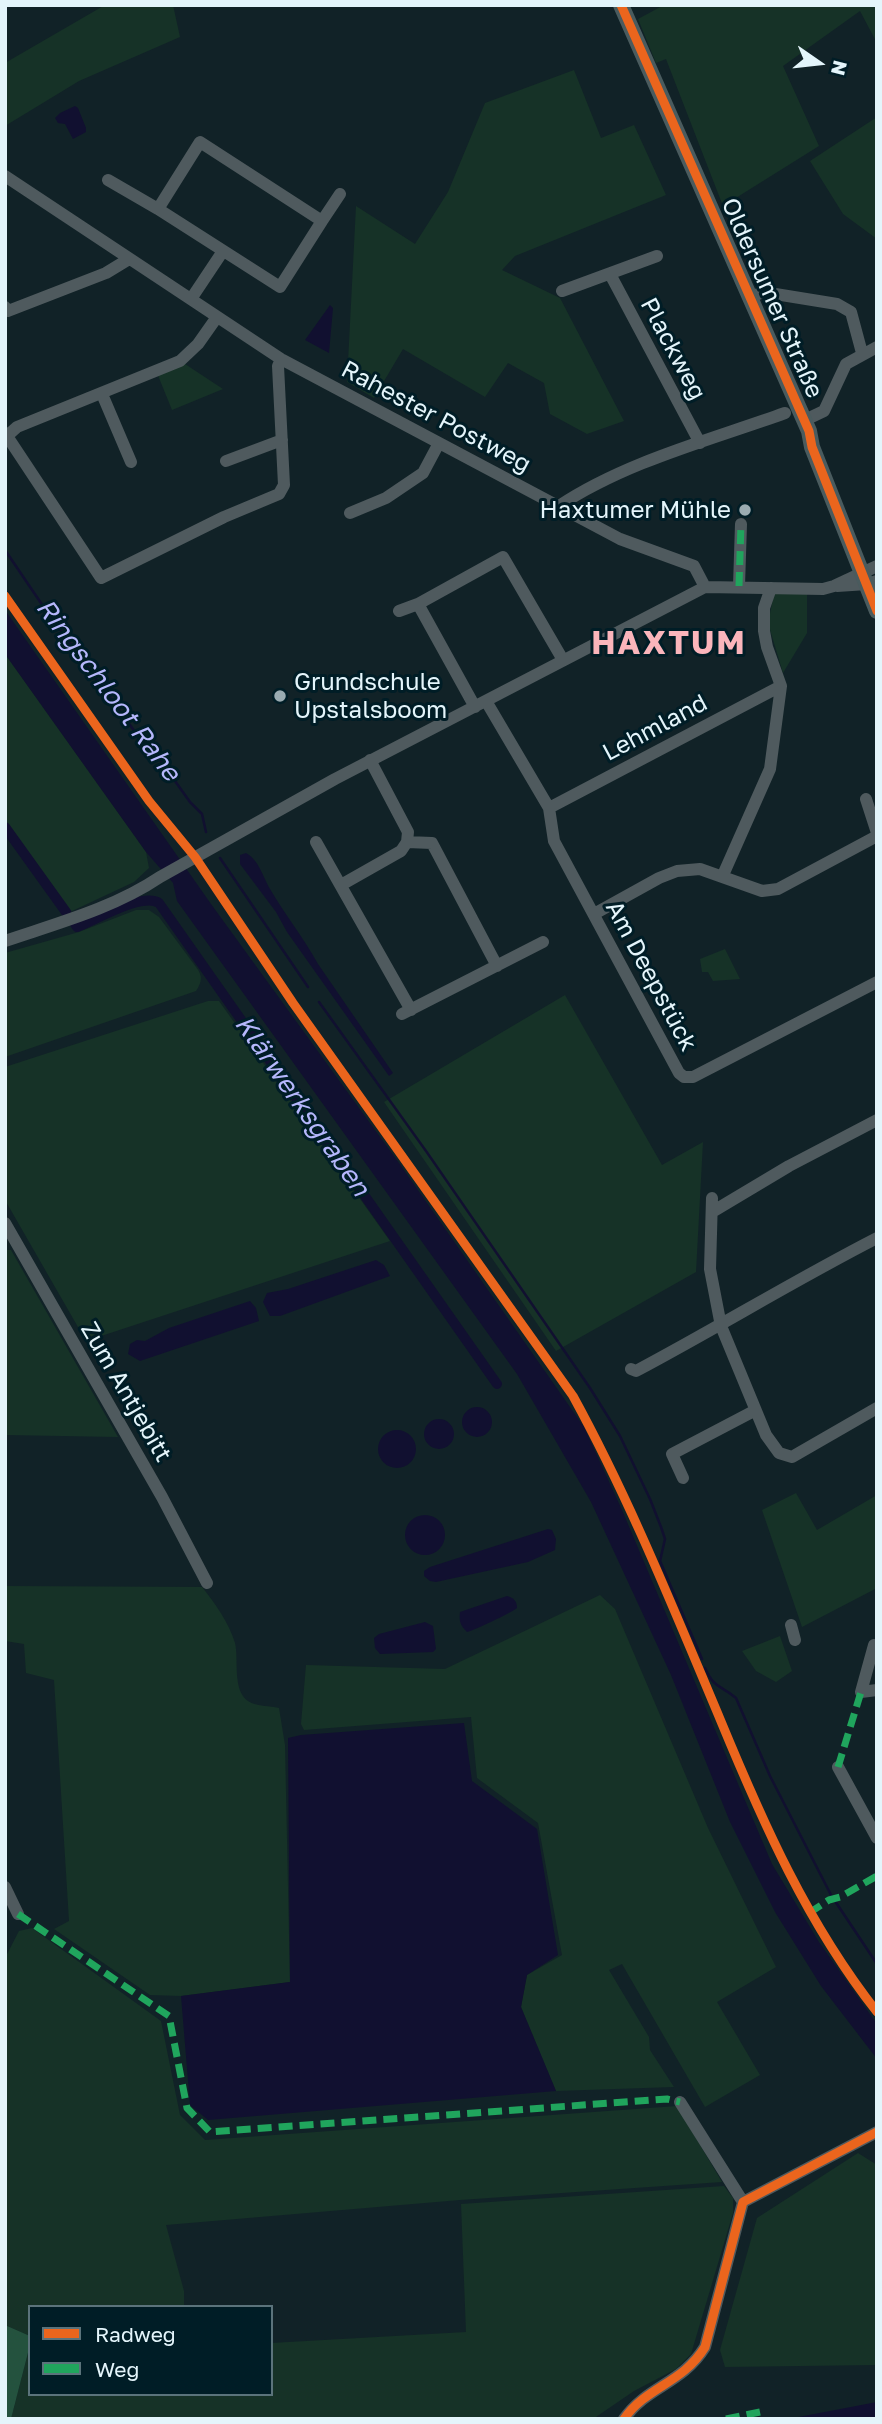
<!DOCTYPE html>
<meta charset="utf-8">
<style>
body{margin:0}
#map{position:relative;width:882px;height:2424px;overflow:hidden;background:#112227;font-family:"Golos Text",sans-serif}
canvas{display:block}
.frame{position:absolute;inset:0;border:7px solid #e4f5fb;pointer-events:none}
.legend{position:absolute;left:28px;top:2305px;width:245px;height:91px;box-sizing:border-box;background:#001d26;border:2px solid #5b737b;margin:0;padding:9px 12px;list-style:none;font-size:21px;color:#e4f5fb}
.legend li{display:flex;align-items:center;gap:14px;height:35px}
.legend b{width:35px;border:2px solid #5b737b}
.north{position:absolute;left:784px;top:28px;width:70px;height:70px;-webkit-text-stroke:5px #001d26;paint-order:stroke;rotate:104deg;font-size:19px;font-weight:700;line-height:28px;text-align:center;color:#e4f5fb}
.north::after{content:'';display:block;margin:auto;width:24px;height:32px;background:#e4f5fb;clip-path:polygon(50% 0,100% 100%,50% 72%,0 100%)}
</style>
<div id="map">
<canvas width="882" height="2424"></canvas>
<div class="frame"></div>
<ul class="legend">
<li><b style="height:9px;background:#eb651d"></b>Radweg</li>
<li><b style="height:9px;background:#20a55d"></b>Weg</li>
</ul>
<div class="north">N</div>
</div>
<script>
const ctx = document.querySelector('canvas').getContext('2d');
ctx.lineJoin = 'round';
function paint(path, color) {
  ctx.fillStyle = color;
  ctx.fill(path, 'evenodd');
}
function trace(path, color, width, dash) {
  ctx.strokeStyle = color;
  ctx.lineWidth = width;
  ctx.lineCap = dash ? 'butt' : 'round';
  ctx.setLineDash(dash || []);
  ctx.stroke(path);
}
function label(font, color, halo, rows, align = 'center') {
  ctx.font = font + ' "Golos Text",sans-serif';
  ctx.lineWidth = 6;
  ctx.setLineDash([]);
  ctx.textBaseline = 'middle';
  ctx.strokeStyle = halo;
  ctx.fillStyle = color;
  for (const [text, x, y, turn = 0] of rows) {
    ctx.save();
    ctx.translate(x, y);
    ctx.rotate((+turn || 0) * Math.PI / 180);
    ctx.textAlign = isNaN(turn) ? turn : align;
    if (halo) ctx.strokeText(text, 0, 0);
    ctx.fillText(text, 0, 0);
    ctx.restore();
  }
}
paint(new Path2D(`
 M105 5H173L180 37 79 81 5 126V63Z
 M664 5H877V43L860 11 783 66 819 146 723 206 666 59 656 63 638 19Z
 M574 70 601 138 634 125 666 195 515 256 502 270 560 298 624 421 587 434 550 414 544 383 508 363 485 397 403 349 374 398 347 382 356 206 415 244 448 192 485 103Z
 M877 117V239L843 214 810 161Z
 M182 362 223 389 172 410 157 373Z
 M774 594H807V633L783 673 768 623Z
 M5 654 146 852 149 868 134 882 72 911 66 908 5 821Z
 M136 910H149L159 917 196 967C203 976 202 982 196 991L5 1057V953L79 932Z
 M725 949 740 979 713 981 708 972H702L700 959Z
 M565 995 662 1165 703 1142 696 1272 556 1351 384 1102Z
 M208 1001H219L390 1241 86 1341 5 1200V1067Z
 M5 1250H11L118 1437 5 1435Z
 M796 1493 817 1530 877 1495V1588L802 1627 762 1510Z
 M5 1586 202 1587C215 1603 229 1623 235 1643 239 1659 232 1690 248 1701 255 1706 270 1706 279 1708L285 1745 290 1982 181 1996 150 1995 54 1929 69 1921 54 1680 26 1673 24 1644 5 1641Z
 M600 1595 615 1609 708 1828 776 1967 717 2002 760 2075 705 2107 622 1964 609 1970 649 2037 650 2050 674 2087 556 2091 521 2007 527 1975 562 1955 538 1823 477 1778 471 1717 304 1730 301 1724 306 1665 445 1669Z
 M780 1636 792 1671 776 1682 756 1671 742 1651Z
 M32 1928 161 2021 180 2115 205 2140 677 2106 722 2182 460 2200 166 2225 184 2291V2307H30V2336L5 2325V1958L19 1931Z
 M858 2153 877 2165V2365L725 2367 720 2350 757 2218Z
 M724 2186 733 2198V2213L691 2354 676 2369 634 2391 593 2419H11L30 2345V2394H271V2343L466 2332 461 2204Z`), '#163227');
paint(new Path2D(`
 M5 2325 30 2336V2345L11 2419H5Z`), '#24523e');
paint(new Path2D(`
 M75 106 78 108 86 128V132L73 139 65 124 58 123 55 118 60 113Z
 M330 305 333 308 329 353 305 340Z
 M5 610 211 904 399 1163 584 1427 622 1510 772 1864 819 1942 877 2024V2059L821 1986 775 1912 730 1822 671 1675 591 1502 517 1374 177 901 173 883 146 852 5 654Z
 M246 853C259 860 263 877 270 889 285 915 304 938 318 964L393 1073 389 1076 287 932 276 912 240 864V855Z
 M376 1260 384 1265 390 1276 280 1316H270L263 1302 267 1293 288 1289Z
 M250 1301 256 1308 259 1321 140 1361 128 1354 130 1344 137 1340 145 1341 169 1328Z
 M462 1422a15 15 0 1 1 30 0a15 15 0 1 1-30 0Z
 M424 1434a15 15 0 1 1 30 0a15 15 0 1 1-30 0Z
 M378 1449a19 19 0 1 1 38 0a19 19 0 1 1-38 0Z
 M405 1535a20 20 0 1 1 40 0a20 20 0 1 1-40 0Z
 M548 1529 552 1530 556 1539 555 1550 528 1562 436 1582 430 1581 424 1576V1571L430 1567Z
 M507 1596C514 1598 517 1601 517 1608 509 1614 475 1630 467 1632 460 1625 459 1621 460 1612Z
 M425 1622 433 1626 436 1649 433 1652 380 1654 375 1648 374 1638 379 1634Z
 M464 1723 472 1781 537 1829 558 1955 527 1975 521 2007 556 2091 208 2120 190 2105 181 1996 290 1982 288 1738 301 1735Z
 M877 2402V2419H788Z`), '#111030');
trace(new Path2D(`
 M5 550 45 609 138 736 150 746 190 802 202 814 206 832
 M220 858 308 987
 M319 1002 426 1151 590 1388 620 1436 650 1499 661 1527 665 1539 660 1561 702 1659
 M705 1668C715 1690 720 1684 736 1698L770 1776 831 1895 877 1964`), '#111030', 2.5);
trace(new Path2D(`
 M5 827 66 912
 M75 924 77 927C96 920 142 892 159 903L497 1384`), '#111030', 10);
trace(new Path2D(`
 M5 176 281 359 620 539 694 566 705 587
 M108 180 158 209 280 287 322 221 200 142 158 209
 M322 221 340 194
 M610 274 700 443
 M562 291 657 256
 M751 297 763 292 837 304 851 312 862 353
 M191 299 223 251
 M5 307 8 311 106 273 129 259
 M102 394 131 462
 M805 420 824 411 846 364 877 347
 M5 433 101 578 224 517 279 494 284 485 278 366 281 359
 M7 436 17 427 180 361 198 344 217 317
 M226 461 282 440
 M559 506C625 462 710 440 785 413
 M350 513 386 498 423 473 439 443
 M739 586 741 524
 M837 586 867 584 877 581
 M399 611 418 604
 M486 701 549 808 554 841 679 1073 684 1077H693L877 982
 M475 707 418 604 503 557 563 660
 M866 799 877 833
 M549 808 781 686
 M316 842 411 1010
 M407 842 432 843 497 966
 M723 875 770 769 781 686 767 647 764 631V608L771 588
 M341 885 401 851 407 842 408 832 370 760
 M594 914 659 878 677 871 700 869 762 891 778 889 877 836
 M5 941C58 923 114 908 160 877L335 779 705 587 823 589 834 586 877 566
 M402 1014 543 942
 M712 1198 710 1269 721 1326 766 1435 779 1453 792 1457 877 1408
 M712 1212 789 1166 877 1120
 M5 1223 162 1497 207 1583
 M631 1369 636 1371C717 1328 795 1280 877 1238
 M683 1478 672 1454 754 1411
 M791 1625 795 1640
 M874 1645 861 1692 877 1690
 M838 1767 877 1838
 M5 1887 18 1914
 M680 2102 743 2202
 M624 2419C647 2386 682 2384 705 2347L743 2202 877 2132`), '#4f5a5e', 12);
trace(new Path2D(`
 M621 5 809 431 812 447 877 611`), '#4a5b5e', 16);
trace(new Path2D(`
 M739 586 741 524
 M838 1767 861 1692
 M809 1913 829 1900 840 1897 877 1876
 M18 1914 169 2016 187 2108 210 2132 667 2099 680 2102
 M726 2419 760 2412`), '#20a55d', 7, [14, 7]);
trace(new Path2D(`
 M621 5 809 431 812 447 877 611
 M5 596 149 801 195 857 293 1003 573 1396C630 1500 674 1610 720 1719 763 1823 807 1923 877 2012
 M624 2419C647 2386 682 2384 705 2347L743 2202 877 2132`), '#eb651d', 9);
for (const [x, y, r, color] of [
 [745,510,7,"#9aabb1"],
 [280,696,7,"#9aabb1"]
]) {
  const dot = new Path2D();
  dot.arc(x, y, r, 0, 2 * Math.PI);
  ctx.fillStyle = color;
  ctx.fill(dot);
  trace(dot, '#001d26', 2.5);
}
label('24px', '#e4f5fb', '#001d26', [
 ["Oldersumer Straße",772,298,66],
 ["Plackweg",673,349,62],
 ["Rahester Postweg",436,417,28],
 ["Lehmland",655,728,-28],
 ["Am Deepstück",651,976,62],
 ["Zum Antjebitt",126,1392,60]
]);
label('24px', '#e4f5fb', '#001d26', [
 ["Haxtumer Mühle",731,510],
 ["Grundschule",294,682,"left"],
 ["Upstalsboom",294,710,"left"]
], 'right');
label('italic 26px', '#b5b7fc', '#001d26', [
 ["Ringschloot Rahe",108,690,53],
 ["Klärwerksgraben",302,1106,55]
]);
ctx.letterSpacing = '2px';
label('bold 32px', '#fab5bb', '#001d26', [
 ["HAXTUM",669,644]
]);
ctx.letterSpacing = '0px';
</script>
